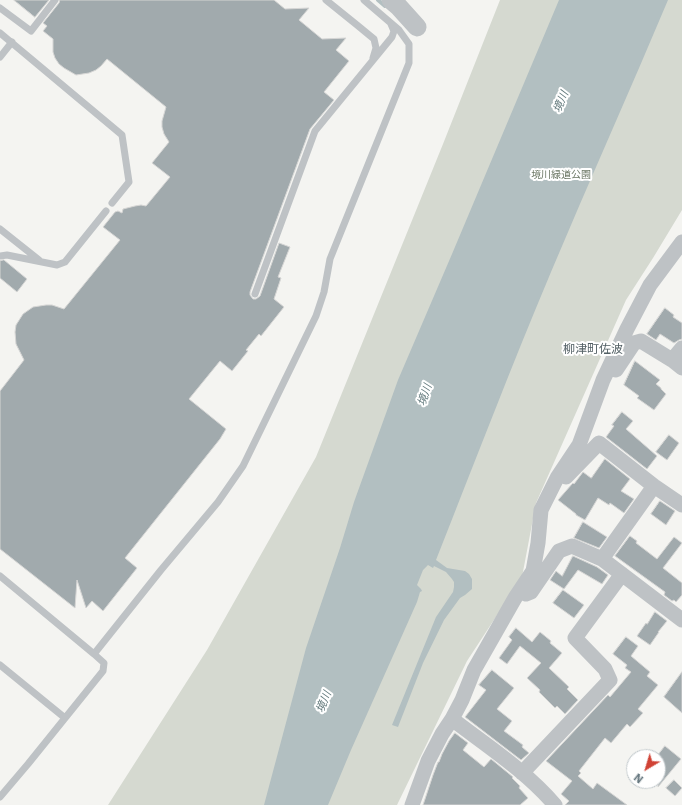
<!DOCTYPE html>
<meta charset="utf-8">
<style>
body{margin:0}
#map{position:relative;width:682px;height:805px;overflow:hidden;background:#f4f4f1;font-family:"Work Sans",sans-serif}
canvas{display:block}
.north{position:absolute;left:626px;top:749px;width:40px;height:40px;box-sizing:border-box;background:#fff;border:1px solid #c2c9cc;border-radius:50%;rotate:218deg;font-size:11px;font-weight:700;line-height:16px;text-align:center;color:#66777f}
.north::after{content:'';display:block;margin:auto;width:14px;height:18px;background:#d04235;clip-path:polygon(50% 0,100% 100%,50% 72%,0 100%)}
</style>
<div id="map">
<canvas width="682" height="805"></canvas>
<div class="north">N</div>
</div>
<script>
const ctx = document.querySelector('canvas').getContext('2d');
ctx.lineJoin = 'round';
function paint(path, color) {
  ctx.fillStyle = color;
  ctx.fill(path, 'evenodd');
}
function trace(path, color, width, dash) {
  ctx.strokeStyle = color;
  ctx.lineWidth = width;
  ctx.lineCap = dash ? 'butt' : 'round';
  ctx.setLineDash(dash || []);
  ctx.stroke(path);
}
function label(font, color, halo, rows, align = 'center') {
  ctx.font = font + ' "Work Sans","Noto Sans JP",sans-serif';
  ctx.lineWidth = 4;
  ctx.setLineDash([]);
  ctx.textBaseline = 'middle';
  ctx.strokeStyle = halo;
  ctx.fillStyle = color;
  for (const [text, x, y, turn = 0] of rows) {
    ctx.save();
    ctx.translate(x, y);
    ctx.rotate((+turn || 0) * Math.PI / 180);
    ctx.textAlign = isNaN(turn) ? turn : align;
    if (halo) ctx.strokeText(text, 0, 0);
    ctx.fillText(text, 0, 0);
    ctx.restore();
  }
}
paint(new Path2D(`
 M500 0H682V210L653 258 626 300 536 503 522 577 467 661 397 805H108L207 650 316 457 443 144Z`), '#d5d9d0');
paint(new Path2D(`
 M559 0H668C630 91 589 181 551 272 511 367 474 464 436 560L447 568 465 571 469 574 472 579V589L465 595 460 598 444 620 423 663 398 727 392 725 436 617 453 592 454 587V582L452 579 446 572 434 566 433 568 428 565 423 570 417 585 421 589 422 591 420 592 417 602 351 750 328 805H264L306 648 340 548 354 502 398 380 452 254Z`), '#b2bfc1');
trace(new Path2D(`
 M378 0 385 6`), '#b2bfc1', 4);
const building = new Path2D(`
 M14 0H49L35 17Z
 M60 0H274L285 9 309 8 299 20 322 39 346 38 336 50 349 61 324 92 334 100 310 129 250 292V295L253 299H256L260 296 279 243 290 247 278 277 281 278 274 299 284 307 261 336 259 334 246 350 248 351 232 371 220 361 189 399 226 429 220 439 125 558 137 568 103 611 92 601 86 608 77 580 75 608 0 549V391L24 360 16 344 15 332 16 325 23 314 33 307 46 305H52L64 309 120 240 103 227 115 212 118 211 122 213 123 209 135 206 141 205 146 206 170 177 152 163 169 142 164 134 162 127V121L166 107 107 59 101 66 96 70 89 73 76 75 64 68 59 64 55 58 53 52V39L43 31 47 26 43 23 59 3Z
 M4 260 27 279 17 292 0 278V261Z
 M665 308 674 315 673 317 682 323V339L679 340 674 343 660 334 656 340 647 334Z
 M635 361 660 380 656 384 661 388V389L666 394 654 410 637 398 639 396 624 385Z
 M622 412 633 421 626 429 657 456 647 469 606 437 614 426 612 425Z
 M669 435 679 443 667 460 656 452Z
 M605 459 630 479 621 491 634 499 624 513 610 503 609 505 598 498 585 520 576 515V514L558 500 572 484 573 483 574 484 583 472 591 478Z
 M660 501 675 511 666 525 651 514Z
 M583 522 607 537 599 548 574 538Z
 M630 536 637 541 636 543 657 559 674 537 682 543 663 568 682 583V595L676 602 674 600 672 601 664 595 665 592 615 556Z
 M573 556 597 567 608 575 602 584 578 570 564 589 550 580 556 571 562 576Z
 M563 590 584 605 574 618 553 603Z
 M655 612 667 621 658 632H659L650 645 637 636 646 623 647 624Z
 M516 628 532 642 540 632 551 641 550 643 562 653 549 668 569 687 567 689 578 700 565 714 557 706 555 708 539 692 540 690 527 678 541 663 520 646 507 664 499 658 512 640 509 637Z
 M626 637 638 646 631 656 650 672 647 676 658 685 638 709 643 713 630 727 627 724 611 743 605 738 579 771 581 773 578 776 593 789 597 783 627 805H565L569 801 561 794 572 781 546 761 608 695 610 697 631 672 625 668 627 665 613 654Z
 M492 670 514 688 497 709 512 721 504 731 523 745 522 747 529 753 521 760 465 717 486 690 479 685Z
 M682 672V713L664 697Z
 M455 733 468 743 463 750 484 767 491 759 513 777 512 778 520 786 519 788 528 798 520 805H423L433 775 438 762H439L442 754 449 741Z
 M665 746 681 759 658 787V755Z
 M674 780 682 788 675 796 666 788Z`);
paint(building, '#a1aaad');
trace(building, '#d5d5d4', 1);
trace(new Path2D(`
 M326 0 357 25 374 39 376 48 373 58
 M0 8 31 31 55 0
 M0 33 122 135 129 182 112 203
 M0 57 12 42
 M0 229 39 260
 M0 256 7 255 57 265 65 262 106 211
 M255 294 315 131 392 37 394 31 391 24
 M0 576 94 654 104 663 103 671 28 764 0 797
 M94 654 161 570 218 502 243 466 316 316 324 292 330 259 409 63V44L399 30 364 0
 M0 665 65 718`), '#bec2c5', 7);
trace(new Path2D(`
 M672 360 682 348
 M616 370 634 343 641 341 672 360 682 368
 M566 477 599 443 654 486 682 505
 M602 559 654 486
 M526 594 531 592 559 551 572 546 602 559 682 620
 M452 719C487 746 526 771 555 805
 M522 773 610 680 605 669 575 638 622 574
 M412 805 428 761 442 734 452 719 462 700 474 670 515 598 533 571 538 543 541 510 557 478 579 445 603 380 627 329 650 285 682 242`), '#bec2c5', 15);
trace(new Path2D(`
 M391 0 398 6 417 27`), '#bec2c5', 19);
label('10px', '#6b7764', '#fff', [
 ["境川緑道公園",561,175]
]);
label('italic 11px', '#62797c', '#fff', [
 ["境川",561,102,-67],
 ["境川",425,395,-71],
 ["境川",324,702,-68]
]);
label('12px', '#536065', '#fff', [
 ["柳津町佐波",593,349]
]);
</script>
